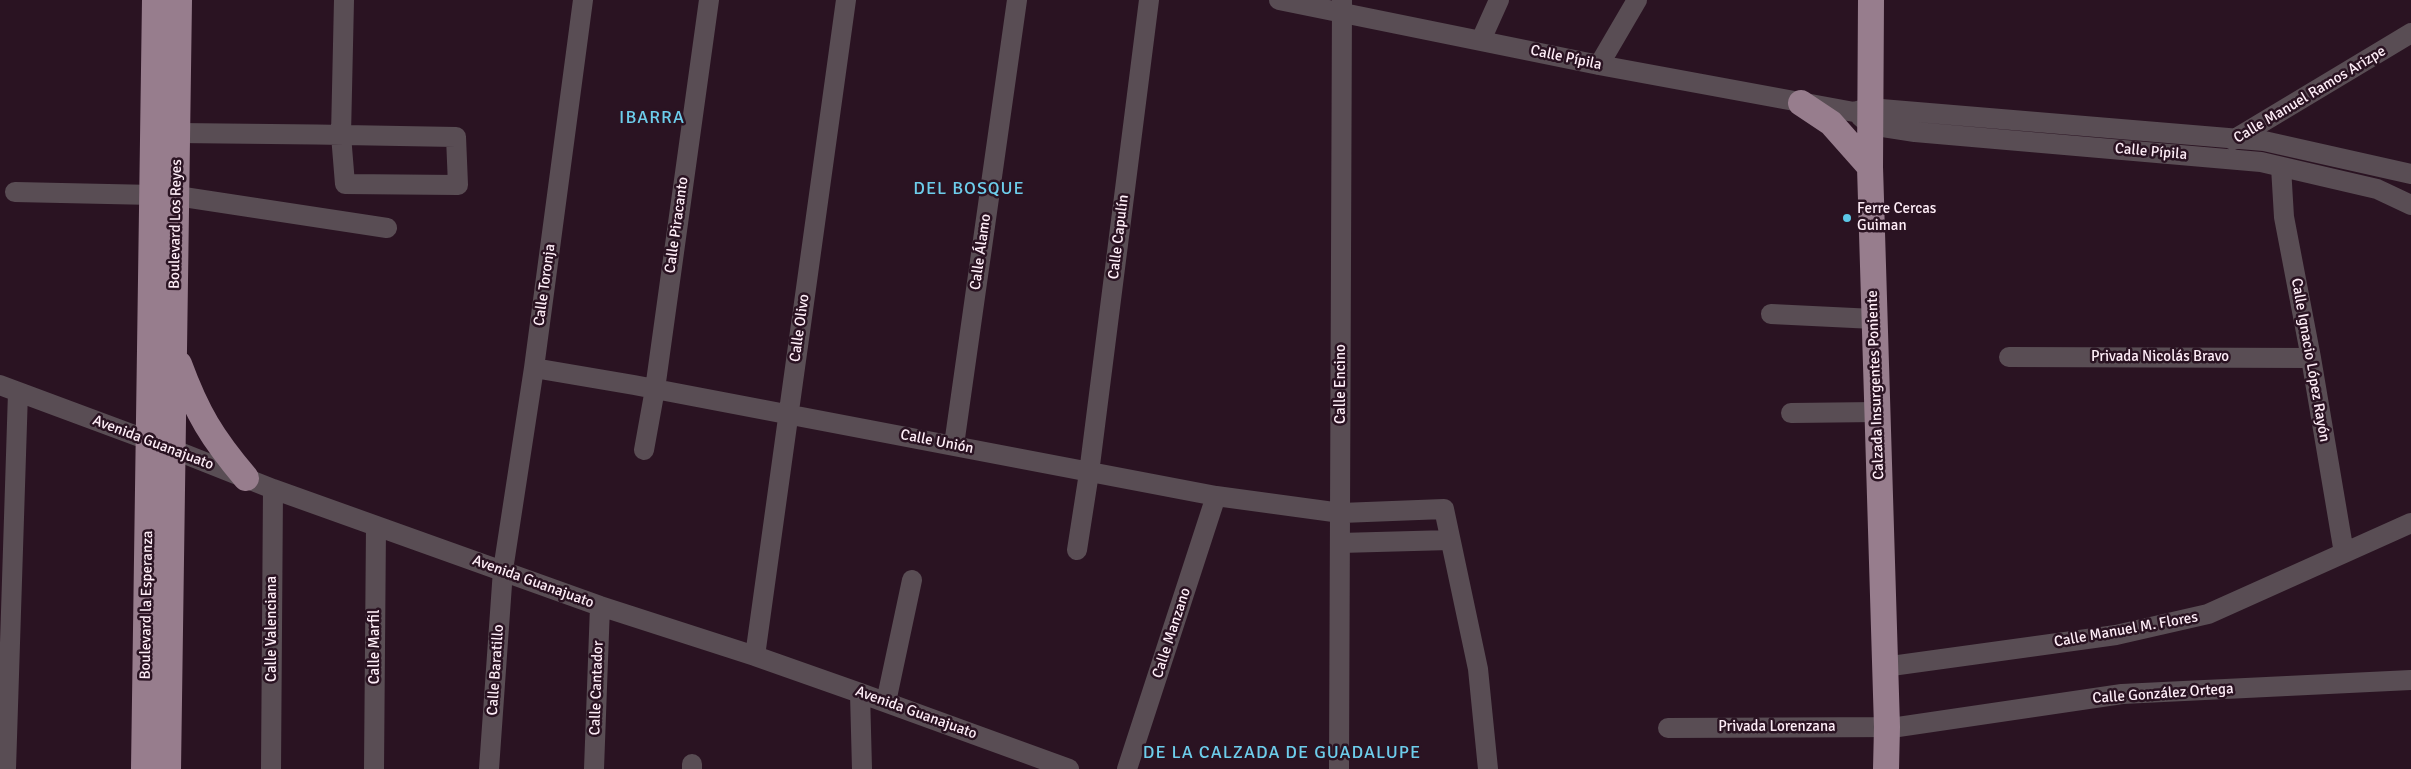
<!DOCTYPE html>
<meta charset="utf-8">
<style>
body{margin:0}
canvas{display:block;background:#2a1322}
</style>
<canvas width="2411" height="769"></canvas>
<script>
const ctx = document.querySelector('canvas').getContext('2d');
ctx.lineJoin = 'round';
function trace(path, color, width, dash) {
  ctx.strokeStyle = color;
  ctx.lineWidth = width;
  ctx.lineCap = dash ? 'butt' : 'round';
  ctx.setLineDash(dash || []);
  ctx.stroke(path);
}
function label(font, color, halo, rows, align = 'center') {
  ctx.font = font + ' Signika,sans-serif';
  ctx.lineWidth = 5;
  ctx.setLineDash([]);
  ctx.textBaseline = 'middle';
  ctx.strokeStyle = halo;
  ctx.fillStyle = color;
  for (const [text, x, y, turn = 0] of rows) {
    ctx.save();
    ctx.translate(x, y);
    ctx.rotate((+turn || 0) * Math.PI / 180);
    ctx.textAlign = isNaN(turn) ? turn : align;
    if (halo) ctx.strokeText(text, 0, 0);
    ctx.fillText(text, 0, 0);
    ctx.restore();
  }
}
trace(new Path2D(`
 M1279 0 1599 65 1854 112 1869 108 2264 141 2411 174
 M1481 40 1499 0
 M1599 65 1637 0
 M1860 116 1870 125 1915 132 2261 162 2377 189 2411 205
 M178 133C271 134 363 135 456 137L458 185 345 184 341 135 344 0
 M2233 140 2411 33
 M2281 167 2284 217 2311 358 2344 553
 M15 192 154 195
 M177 196 387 228
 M1771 314 1874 319
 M2009 357 2311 358
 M534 368 634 385 1216 496 1341 513 1444 509 1478 669 1488 769
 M0 385 172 449 273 489 600 606 755 656 860 693 1069 769
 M1791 413 1877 412
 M954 445 1017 0
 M644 450 655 389 709 0
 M1340 543 1450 540
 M1077 550 1089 473 1149 0
 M755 656 846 0
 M1884 667 2116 635 2208 614 2411 523
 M860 693 862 769
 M886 702 912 580
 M1668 728 1898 727 2122 694 2411 680
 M692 764V769
 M6 769 18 392
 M271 769 273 489
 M374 769 376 526
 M489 769 503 570 534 368 583 0
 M594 769 600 606
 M1127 769 1216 496
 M1339 769 1342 1`), '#594d54', 20);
trace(new Path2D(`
 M1871 0 1870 167 1887 727 1886 769
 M1801 103 1831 123 1870 167
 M179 364C197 413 212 438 246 478
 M144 769 155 0
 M168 769 179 0`), '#977d8d', 26);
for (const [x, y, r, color] of [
 [1847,218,5,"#5cc7e7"]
]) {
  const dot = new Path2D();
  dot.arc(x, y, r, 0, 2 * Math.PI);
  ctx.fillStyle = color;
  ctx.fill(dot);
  trace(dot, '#2a1322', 2);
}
label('15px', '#feedf7', '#2a1322', [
 ["Calle Pípila",1566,58,12],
 ["Calle Manuel Ramos Arizpe",2310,95,-31],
 ["Calle Pípila",2151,152,5],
 ["Boulevard Los Reyes",176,224,-89],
 ["Calle Piracanto",677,225,-82],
 ["Calle Capulín",1119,237,-83],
 ["Calle Álamo",981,252,-82],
 ["Calle Toronja",545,285,-82],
 ["Calle Olivo",800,328,-82],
 ["Privada Nicolás Bravo",2160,357],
 ["Calle Ignacio López Rayón",2310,360,80],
 ["Calle Encino",1341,384,-90],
 ["Calzada Insurgentes Poniente",1876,385,-92],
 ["Calle Unión",937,442,11],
 ["Avenida Guanajuato",153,443,21],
 ["Avenida Guanajuato",533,582,20],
 ["Boulevard la Esperanza",147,605,-89],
 ["Calle Valenciana",272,629,-90],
 ["Calle Manuel M. Flores",2126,630,-10],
 ["Calle Manzano",1172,633,-72],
 ["Calle Marfil",375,647,-90],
 ["Calle Baratillo",496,670,-86],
 ["Calle Cantador",597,688,-88],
 ["Calle González Ortega",2163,694,-4],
 ["Avenida Guanajuato",916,713,20],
 ["Privada Lorenzana",1777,727]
]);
label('15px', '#feedf7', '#2a1322', [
 ["Ferre Cercas",1857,209],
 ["Guiman",1857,226]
], 'left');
ctx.letterSpacing = '1px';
label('18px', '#6dcdeb', '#2a1322', [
 ["IBARRA",652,118],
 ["DEL BOSQUE",969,189],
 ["DE LA CALZADA DE GUADALUPE",1282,753]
]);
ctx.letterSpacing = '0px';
</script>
